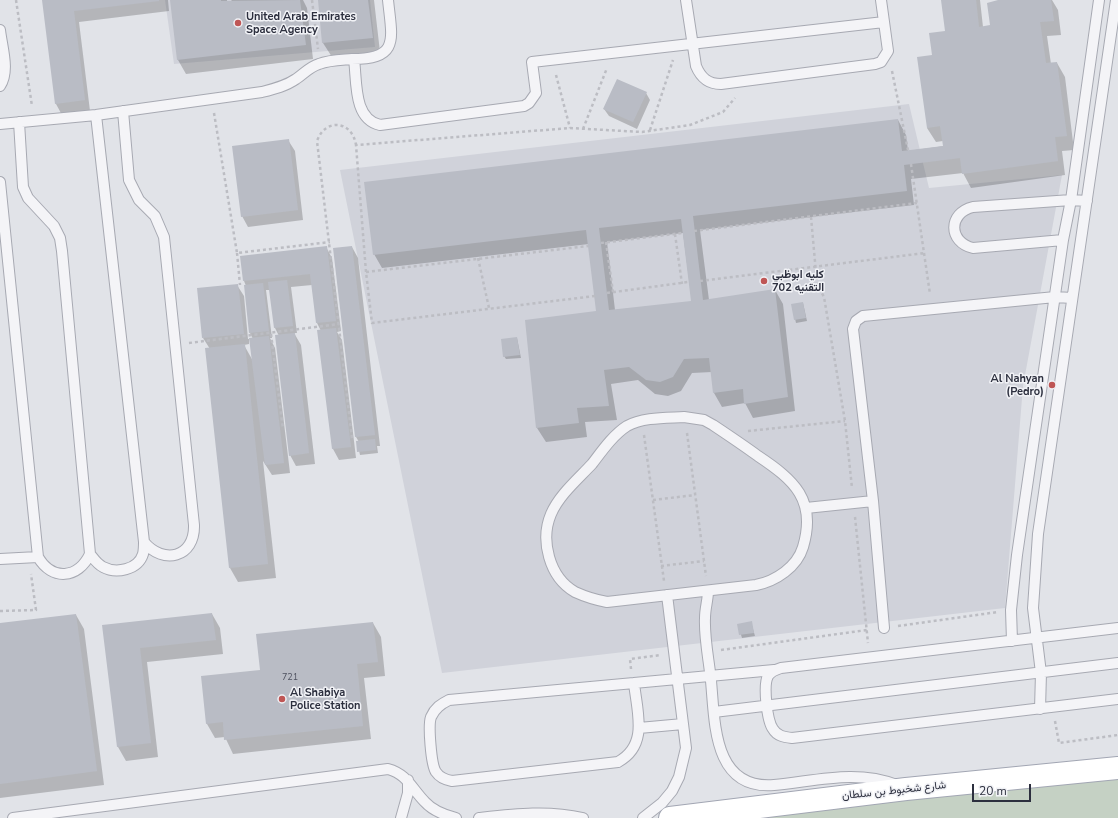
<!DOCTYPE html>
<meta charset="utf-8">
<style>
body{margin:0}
#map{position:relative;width:1118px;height:818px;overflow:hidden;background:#e1e3e8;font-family:"Nunito Sans",sans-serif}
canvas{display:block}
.scale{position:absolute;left:972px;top:784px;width:59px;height:18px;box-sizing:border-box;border:2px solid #2c2f3e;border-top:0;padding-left:5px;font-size:12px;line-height:14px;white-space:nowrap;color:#2c2f3e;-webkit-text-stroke:3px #f1f2f6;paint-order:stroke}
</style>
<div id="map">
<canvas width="1118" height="818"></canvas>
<div class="scale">20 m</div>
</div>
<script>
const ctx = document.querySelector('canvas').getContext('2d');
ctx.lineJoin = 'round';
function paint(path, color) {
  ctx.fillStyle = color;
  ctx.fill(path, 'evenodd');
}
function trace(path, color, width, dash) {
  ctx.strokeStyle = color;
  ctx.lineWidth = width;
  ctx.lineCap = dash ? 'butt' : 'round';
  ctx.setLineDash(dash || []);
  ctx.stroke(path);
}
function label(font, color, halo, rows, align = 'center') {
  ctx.font = font + ' "Nunito Sans",Vazirmatn,sans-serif';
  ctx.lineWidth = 3;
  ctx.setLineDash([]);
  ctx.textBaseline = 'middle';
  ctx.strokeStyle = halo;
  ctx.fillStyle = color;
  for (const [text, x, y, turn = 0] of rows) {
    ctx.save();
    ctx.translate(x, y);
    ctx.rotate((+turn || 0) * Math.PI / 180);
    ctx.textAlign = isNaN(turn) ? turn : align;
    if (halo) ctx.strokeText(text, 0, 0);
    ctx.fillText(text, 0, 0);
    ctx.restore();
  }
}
paint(new Path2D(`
 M165 0H370L375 47 174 64Z
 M909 104 929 188 1062 175 1023 386 1005 608 442 673 340 170Z`), '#d0d2da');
paint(new Path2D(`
 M1118 775V818H759Z`), '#c5d1c4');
paint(new Path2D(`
 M43 0H168L169 11 79 22 90 111 62 115 56 104Z
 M171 0H227V2L232 1 231 0H303L307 8 313 59 186 74 178 60Z
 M319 0H374L380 52 332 57 323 43Z
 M942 0H980L983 27 991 26 999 0H1052L1058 10 1061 35 1047 36 1051 64 1057 63 1065 77 1074 150 1062 151 1065 175 971 188 963 173 911 179 914 205 700 230 709 300 775 290 783 304 795 411 753 418 745 403 722 407 714 393 712 372 692 373 681 391 668 396 655 394 638 380 611 384 617 420 585 422 587 437 546 442 537 428 598 312 589 244 382 268 374 254 898 120 906 135 908 151 944 146 943 141 936 142 927 128 933 56 947 32ZM683 233 692 302 615 310 607 242Z
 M646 93 650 100 637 129 609 116 604 109Z
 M288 140 295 151 303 220 248 227 242 216Z
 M326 247 332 258 341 331 337 332 342 340 356 458 339 460 333 449 318 331H321L317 323 312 285 291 287 297 333H294L301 345 315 464 296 466 290 455 279 336 275 328 270 290H266L272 338H270L275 348 290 473 272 475 263 461 276 578 238 582 230 568 210 349 203 338 237 285 244 296 248 339H253L250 333 245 286H246L244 281 241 257ZM249 339H250L253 361 244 345 249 344Z
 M352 247 358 258 380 446H377L378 453 360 455 357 442H359L356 437Z
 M803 303 807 321 796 323 792 305Z
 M517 338 521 358 506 359 504 356Z
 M212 614 220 628 223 654 147 662 158 757 126 761 118 747 103 626Z
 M76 615 84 629 104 785 0 798V624Z
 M751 622 755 636 742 638 738 625Z
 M373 623 381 637 385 676 364 678 371 739 233 754 225 737 215 738 207 724 202 677 261 671Z`), '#0003');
paint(new Path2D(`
 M42 0H159V1L74 11 85 100 55 104Z
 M170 0H221V1L300 0 306 45 177 60Z
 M318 0H368L373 38 322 43Z
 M941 0H976L979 27 990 25 987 3 998 0H1051L1054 21 1040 22 1046 63 1057 62 1067 136 1055 137 1058 161 962 174 960 158 904 165 907 191 693 216 703 300 775 289 788 397 744 404 743 389 713 393 709 358 684 359 673 377 660 382 646 380 629 367 604 370 609 406 577 408 579 423 536 428 525 320 596 311 586 230 373 255 364 182 898 119 902 151 943 146 940 126 927 128 917 57 932 55 929 33 945 31ZM681 219 691 301 609 310 599 228Z
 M617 79 647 92 633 122 603 109Z
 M289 139 298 210 241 217 232 146Z
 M327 246 336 321 316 323 310 274 243 281 240 256Z
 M352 246 375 435 355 437 333 248Z
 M287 280 293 326 274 328 268 282Z
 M263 283 269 331 249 333 244 285Z
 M238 284 244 334 202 338 197 288Z
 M803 302 806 318 794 320 791 304Z
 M336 328 351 447 332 449 317 330Z
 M295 333 309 453 289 456 275 335Z
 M269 336 284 463 265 465 249 338Z
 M517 337 520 355 503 357 501 339Z
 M245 344 268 564 229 568 205 348Z
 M375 439 376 450 357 452 356 441Z
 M212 613 216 640 140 648 151 743 117 747 102 625Z
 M76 614 97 771 0 784V623Z
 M752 621 754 633 739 635 737 624Z
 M373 622 378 662 357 664 363 726 224 740 223 722 206 724 201 676 260 670 256 634Z`), '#b9bcc5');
const lane = new Path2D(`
 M686 0 696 66C701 78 708 84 721 84L875 64 881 62 888 51 881 0
 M0 30C2 48 10 71 0 86
 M354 59C357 81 353 119 380 125L524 106 529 103 536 93 532 62 884 22
 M123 111 129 180 139 200 155 216 164 237 194 525C195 558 163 565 144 542
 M0 124 96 115 262 92C274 89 286 86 296 79 304 74 309 67 319 64 329 60 340 60 352 59 400 59 392 39 388 0
 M0 182 38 557C52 581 78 579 90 554L62 251 60 238 54 226 28 198 23 187 19 122
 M1063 240 973 248C948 242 948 213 973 207L1071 200 1087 201
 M684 417 704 420 713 425C728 435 743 445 758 456 794 480 817 500 803 547 797 567 776 581 756 585L607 602C596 600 586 597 575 592 549 577 540 540 551 514 559 495 578 479 592 464 602 451 613 435 627 426 643 417 667 418 684 417Z
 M806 508 873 501
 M90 554C94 559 97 564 103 567 116 574 138 570 143 554 144 550 144 546 144 542L96 115
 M0 559 38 557
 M708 591C708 600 705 608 705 618 704 638 709 660 711 681 715 723 713 790 774 785 816 781 856 769 897 785
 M884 628 873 501 853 329 856 321 863 316 1055 297 1072 298
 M1118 628 781 668C775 670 771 671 768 676 763 685 767 721 773 729 777 736 784 737 792 738L1118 699
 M1012 641 1011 610 1017 555 1063 240 1071 200 1099 0
 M634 683C637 712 649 745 618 762L452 781C446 780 440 778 436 772 431 765 428 725 431 717 435 708 441 704 449 700Z
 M634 683 774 670
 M1040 709 1041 673 1033 608 1038 534 1116 0
 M714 712 1118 663
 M639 728 683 724
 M13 818 388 769C407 774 412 789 425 802 433 811 444 815 456 818
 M401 818 408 793V780
 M479 818C515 814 548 810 583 818
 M643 818 662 803 672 791 679 777 686 748 667 595`);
const primary = new Path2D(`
 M670 818 906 789 1118 768`);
trace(lane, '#a7a9b2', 12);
trace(primary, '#a2a6b3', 24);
trace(new Path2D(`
 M16 0 32 106
 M312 0 318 49
 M892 71 908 150
 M556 75 570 128
 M214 113 237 253 330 242
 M583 129 607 68
 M650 130 673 60
 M911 164 930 294
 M811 217 817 284 824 297 845 421 852 488
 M694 231 917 203
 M675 234 682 284
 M606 242 613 292
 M601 243 682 233
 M237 253 240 285
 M478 258 489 308
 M366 272 588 246
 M700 281 925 253
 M607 293 688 282
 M595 296 372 323 366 272 356 145 570 128 642 132 690 125 723 112 735 98
 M271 334 283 429
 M189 343 339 324
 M748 431 845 421
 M687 433 706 576
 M644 435 664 581
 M352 438 317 141C325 118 352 120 356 145
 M653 500 695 495
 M855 517 868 643
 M661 566 704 561
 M0 611 36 610 31 574
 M898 626 998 612
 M721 650 867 630
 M631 669 630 659 661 655
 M1055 721 1059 743 1118 735`), '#bcbdc3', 2.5, [3, 3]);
trace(lane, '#f4f4f7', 10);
trace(primary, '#fff', 22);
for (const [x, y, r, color] of [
 [238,23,4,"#bf5655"],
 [764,281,4,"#bf5655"],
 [1052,385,4,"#bf5655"],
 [282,699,4,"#bf5655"]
]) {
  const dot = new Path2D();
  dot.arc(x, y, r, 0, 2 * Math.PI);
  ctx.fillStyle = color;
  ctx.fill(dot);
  trace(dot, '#f1f2f6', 1.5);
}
label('9px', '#4f5260', null, [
 ["721",290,678]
]);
label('bold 11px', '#2c2f3e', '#f1f2f6', [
 ["United Arab Emirates",246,17],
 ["Space Agency",246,30],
 ["كليه ابوظبي",772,275],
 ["التقنيه 702",772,288],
 ["Al Nahyan",1044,379,"right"],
 ["(Pedro)",1044,392,"right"],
 ["Al Shabiya",290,693],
 ["Police Station",290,706]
], 'left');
label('11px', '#2c2f3e', '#f1f2f6', [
 ["شارع شخبوط بن سلطان",894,791,-6]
]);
</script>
